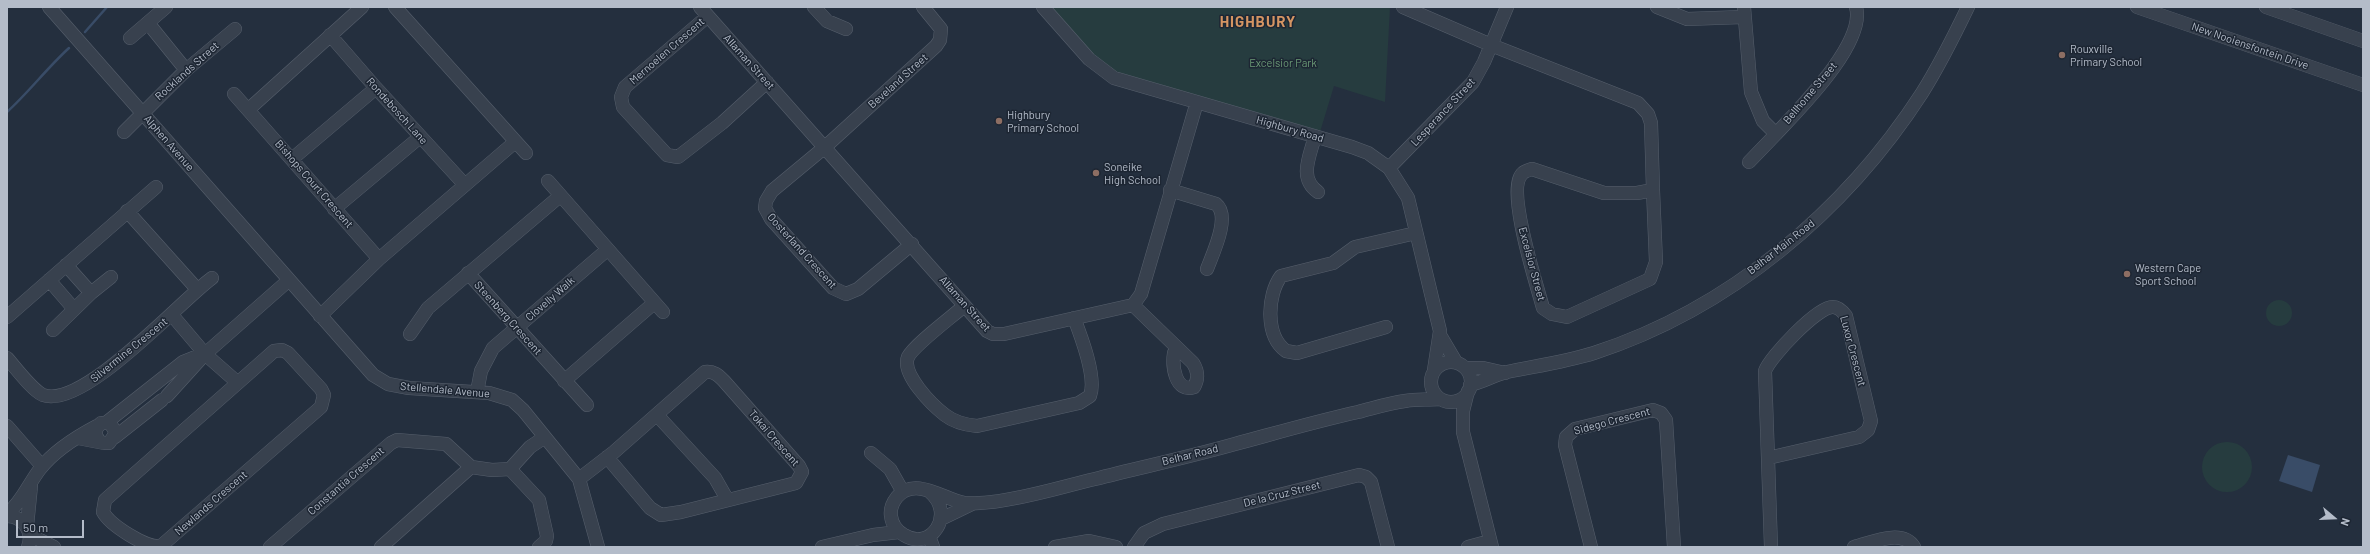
<!DOCTYPE html>
<style>
body{margin:0}
#map{position:relative;width:2370px;height:554px;overflow:hidden;background:#242f3e;font-family:Barlow,sans-serif}
canvas{display:block}
.frame{position:absolute;inset:0;border:8px solid #b4bcc9;pointer-events:none}
.north{position:absolute;left:2314px;top:498px;width:40px;height:40px;-webkit-text-stroke:3px #1d2633;paint-order:stroke;rotate:109deg;font-size:11px;font-weight:700;line-height:16px;text-align:center;color:#b4bcc9}
.north::after{content:'';display:block;margin:auto;width:14px;height:18px;background:#b4bcc9;clip-path:polygon(50% 0,100% 100%,50% 72%,0 100%)}
.scale{position:absolute;left:16px;top:520px;width:68px;height:18px;box-sizing:border-box;border:2px solid #b4bcc9;border-top:0;padding-left:5px;font-size:12px;line-height:14px;white-space:nowrap;color:#b4bcc9;-webkit-text-stroke:3px #1d2633;paint-order:stroke}
</style>
<div id="map">
<canvas width="2370" height="554"></canvas>
<div class="frame"></div>
<div class="north">N</div>
<div class="scale">50 m</div>
</div>
<script>
const ctx = document.querySelector('canvas').getContext('2d');
ctx.lineJoin = 'round';
function paint(path, color) {
  ctx.fillStyle = color;
  ctx.fill(path, 'evenodd');
}
function trace(path, color, width, dash) {
  ctx.strokeStyle = color;
  ctx.lineWidth = width;
  ctx.lineCap = dash ? 'butt' : 'round';
  ctx.setLineDash(dash || []);
  ctx.stroke(path);
}
function label(font, color, halo, rows, align = 'center') {
  ctx.font = font + ' Barlow,sans-serif';
  ctx.lineWidth = 3;
  ctx.setLineDash([]);
  ctx.textBaseline = 'middle';
  ctx.strokeStyle = halo;
  ctx.fillStyle = color;
  for (const [text, x, y, turn = 0] of rows) {
    ctx.save();
    ctx.translate(x, y);
    ctx.rotate((+turn || 0) * Math.PI / 180);
    ctx.textAlign = isNaN(turn) ? turn : align;
    if (halo) ctx.strokeText(text, 0, 0);
    ctx.fillText(text, 0, 0);
    ctx.restore();
  }
}
paint(new Path2D(`
 M1050 7H1390L1385 102 1334 86 1320 132 1117 72 1097 59Z
 M2266 313a13 13 0 1 1 26 0a13 13 0 1 1-26 0Z
 M2202 467a25 25 0 1 1 50 0a25 25 0 1 1-50 0Z`), '#263c3f');
paint(new Path2D(`
 M2288 455 2320 465 2312 492 2279 481Z`), '#394c67');
trace(new Path2D(`
 M85 32 107 7
 M7 112C29 92 47 68 69 48`), '#394c67', 2.5);
const minor = new Path2D(`
 M49 7 373 375 388 384 409 388 489 393 512 400 523 410 579 479 598 547
 M395 7 526 153
 M700 7 987 331 993 334H1004L1133 305 1141 294 1197 102
 M814 7 827 21 846 29
 M1043 7 1089 59 1114 78 1352 147 1368 153 1389 168 1408 198 1440 331 1434 370
 M1403 7 1491 45 1638 103 1648 114 1651 123 1653 190 1637 193H1604L1532 169C1529 170 1525 171 1523 173 1505 187 1537 286 1543 308L1552 314 1567 317 1650 279 1656 262 1653 190
 M1657 7 1687 19 1743 17
 M1744 7 1751 92 1763 121 1776 134 1749 162
 M2137 7 2363 85
 M2266 7 2363 41
 M708 16 625 87 621 97 623 107 667 155 678 157 722 123 767 82
 M148 23 186 70
 M330 35 376 88 465 185
 M130 38 166 7
 M234 94 379 259
 M249 109 362 7
 M124 132 186 70 235 29
 M1776 134C1799 109 1866 43 1856 7
 M1315 136C1310 156 1298 178 1318 192
 M292 159 376 88
 M1389 168 1473 82 1484 62 1507 7
 M548 181 663 312
 M1170 190 1216 204C1231 216 1213 253 1207 269
 M334 209 420 137
 M127 211 197 289
 M912 244 858 289 846 294 833 288 771 219 765 208 766 201 772 191 825 147 936 46 940 40 941 29 923 7
 M66 265 91 293
 M468 273 587 405
 M49 280 74 309
 M1133 305 1193 363C1198 371 1199 378 1194 387 1175 393 1172 366 1174 353L1178 349
 M964 306C953 316 914 345 908 357 901 374 932 405 945 415 954 422 966 425 977 426L1079 403 1090 396C1097 378 1081 336 1074 318
 M172 315 205 354 238 383
 M320 316 379 259 515 142
 M7 317 156 187
 M1386 327 1297 353 1286 351C1265 336 1267 295 1281 276L1333 263 1355 247 1416 233
 M53 330 91 293 111 277
 M410 334 428 308 560 196
 M1440 335 1456 362
 M282 350 288 353 321 389 324 395 321 407 161 546C147 549 110 525 103 512L105 500 274 351Z
 M7 358C15 367 32 390 43 395 83 410 180 301 212 278
 M1431 382a20 20 0 1 1 40 0a20 20 0 1 1-40 0Z
 M1466 368H1483L1505 373
 M564 381 654 303
 M1470 385C1483 382 1494 375 1507 372 1536 366 1565 362 1594 353 1729 309 1845 212 1922 93 1939 66 1954 36 1968 7
 M1468 391 1463 411V432L1492 547
 M477 392 481 371 493 348 607 250
 M167 396 205 354 289 280
 M657 415 715 478 727 499
 M107 422 183 362 203 354
 M7 426 42 466
 M115 437 162 400
 M78 438 104 443H109L116 433 110 423H101L96 429V436L100 442
 M871 453 890 469 903 492
 M1768 458 1859 437 1868 430 1871 421 1846 316C1843 312 1839 307 1833 307 1818 306 1770 357 1765 371L1771 547
 M510 469 539 500 547 536 546 541 539 547
 M579 479 614 452 705 372C714 371 718 375 724 381L799 466 802 472 796 483 681 512 661 515 650 508 607 457
 M930 492C956 514 931 552 904 535 897 531 892 524 891 516 890 509 893 502 897 497 915 476 943 499 964 503 973 504 982 503 992 502 1027 498 1061 487 1095 479 1142 467 1189 457 1235 444 1276 433 1317 421 1358 412 1374 408 1389 403 1405 401 1416 399 1428 400 1439 399
 M7 514C22 502 29 483 40 469 54 451 78 436 97 426
 M7 516C23 516 34 532 28 547
 M941 519 972 504
 M27 526 31 486
 M30 535 54 547
 M929 536 933 547
 M270 547 391 443 397 440 446 444 471 467 492 470 510 469 530 447 545 437
 M381 547 471 467
 M822 547 873 535 899 532
 M1055 547 1089 541 1116 547
 M1134 547 1144 533 1163 524 1359 475 1366 477 1371 482 1388 547
 M1468 547 1490 541
 M1591 547 1565 445 1566 437 1575 429 1653 410 1661 413 1666 420 1674 547
 M1854 547C1871 543 1902 528 1914 547`);
trace(minor, '#565f6c', 14);
trace(minor, '#38414e', 13);
for (const [x, y, r, color] of [
 [2062,55,4,"#8d6e63"],
 [999,121,4,"#8d6e63"],
 [1096,173,4,"#8d6e63"],
 [2127,274,4,"#8d6e63"]
]) {
  const dot = new Path2D();
  dot.arc(x, y, r, 0, 2 * Math.PI);
  ctx.fillStyle = color;
  ctx.fill(dot);
  trace(dot, '#1d2633', 1.5);
}
label('11px', '#b4bcc9', '#1d2633', [
 ["New Nooiensfontein Drive",2250,46,19],
 ["Mernoelen Crescent",667,51,-41],
 ["Allaman Street",749,62,48],
 ["Rocklands Street",187,71,-42],
 ["Beveland Street",898,81,-42],
 ["Bellhome Street",1810,93,-50],
 ["Rondebosch Lane",397,111,48],
 ["Lesperance Street",1443,112,-47],
 ["Highbury Road",1290,129,16],
 ["Alphen Avenue",169,143,49],
 ["Bishops Court Crescent",314,184,49],
 ["Belhar Main Road",1781,247,-38],
 ["Oosterland Crescent",802,251,48],
 ["Excelsior Street",1532,264,75],
 ["Clovelly Walk",550,299,-41],
 ["Allaman Street",965,304,48],
 ["Steenberg Crescent",508,318,48],
 ["Silvermine Crescent",129,350,-39],
 ["Luxor Crescent",1853,351,75],
 ["Stellendale Avenue",445,390,5],
 ["Sidego Crescent",1612,421,-15],
 ["Tokai Crescent",774,438,49],
 ["Belhar Road",1190,455,-14],
 ["Constantia Crescent",346,481,-41],
 ["De la Cruz Street",1282,494,-14],
 ["Newlands Crescent",211,503,-41]
]);
label('11px', '#b4bcc9', '#1d2633', [
 ["Rouxville",2070,49],
 ["Primary School",2070,62],
 ["Highbury",1007,115],
 ["Primary School",1007,128],
 ["Soneike",1104,167],
 ["High School",1104,180],
 ["Western Cape",2135,268],
 ["Sport School",2135,281]
], 'left');
label('11px', '#6b9a76', '#1d2633', [
 ["Excelsior Park",1283,63]
]);
ctx.letterSpacing = '1px';
label('bold 15px', '#d59563', '#1d2633', [
 ["HIGHBURY",1258,22]
]);
ctx.letterSpacing = '0px';
</script>
